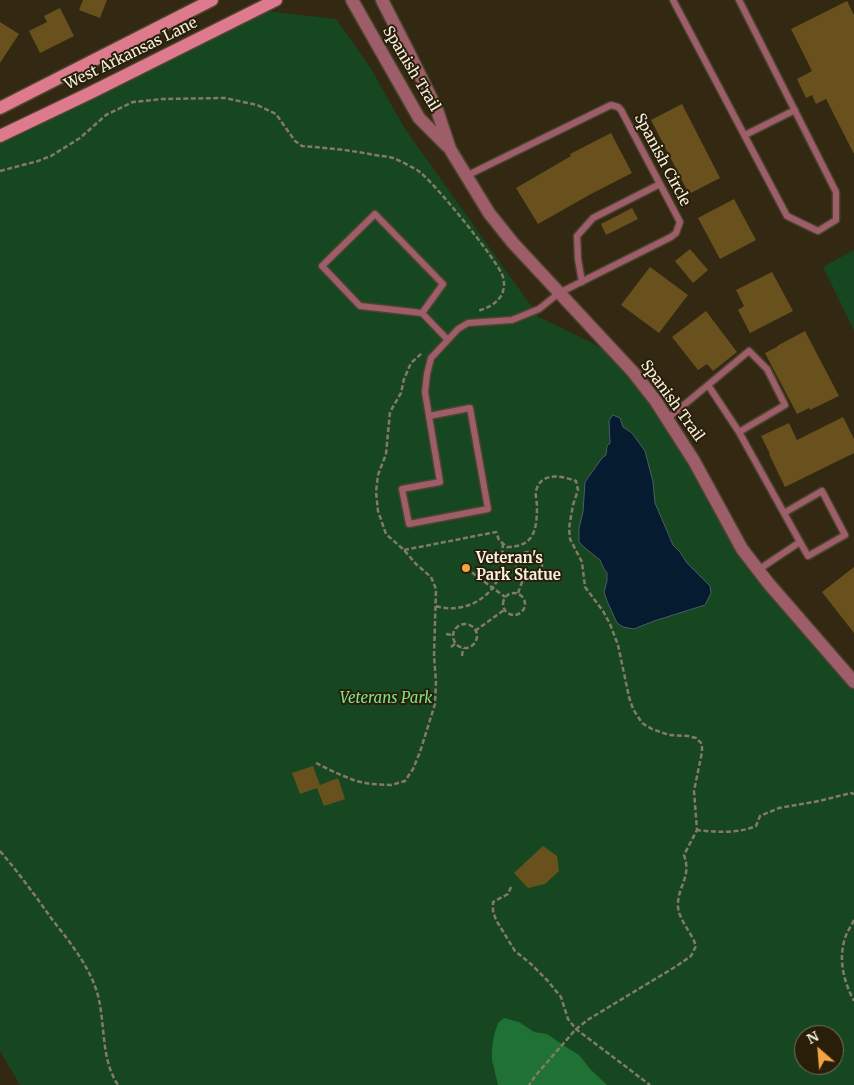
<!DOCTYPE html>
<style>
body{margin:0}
#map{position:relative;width:854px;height:1085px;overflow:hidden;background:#332812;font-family:Merriweather,serif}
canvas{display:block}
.north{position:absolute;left:794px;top:1025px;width:50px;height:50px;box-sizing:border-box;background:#291f08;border:1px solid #7b725f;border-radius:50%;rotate:333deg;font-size:14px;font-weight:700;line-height:20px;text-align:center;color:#f6efe2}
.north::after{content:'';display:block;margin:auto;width:18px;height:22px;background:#f5a345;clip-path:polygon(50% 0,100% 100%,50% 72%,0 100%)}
</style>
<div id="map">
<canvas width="854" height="1085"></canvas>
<div class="north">N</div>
</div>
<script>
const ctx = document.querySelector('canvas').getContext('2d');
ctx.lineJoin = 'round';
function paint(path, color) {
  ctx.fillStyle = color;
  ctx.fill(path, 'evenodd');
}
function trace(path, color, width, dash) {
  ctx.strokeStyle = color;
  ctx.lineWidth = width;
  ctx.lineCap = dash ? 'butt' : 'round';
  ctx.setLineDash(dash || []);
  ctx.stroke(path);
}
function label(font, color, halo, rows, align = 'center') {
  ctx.font = font + ' Merriweather,serif';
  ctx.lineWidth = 4;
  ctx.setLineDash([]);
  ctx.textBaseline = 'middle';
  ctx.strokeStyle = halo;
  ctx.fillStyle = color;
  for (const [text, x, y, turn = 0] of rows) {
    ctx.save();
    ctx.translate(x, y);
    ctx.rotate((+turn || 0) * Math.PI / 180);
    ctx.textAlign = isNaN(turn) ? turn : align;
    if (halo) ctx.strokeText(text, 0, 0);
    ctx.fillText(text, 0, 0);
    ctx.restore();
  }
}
paint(new Path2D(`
 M257 10 336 19 370 67 405 129 539 317 616 355 807 628 854 686V1085H20L0 1051V138ZM804 1035H834V1065H804Z
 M854 250V330L823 267Z`), '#174721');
paint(new Path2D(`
 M504 1018 519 1022 534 1032 547 1034 566 1047 579 1055 591 1070 607 1085H498L492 1060V1049L494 1035 498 1023Z`), '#1f7233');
const water = new Path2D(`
 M613 415 620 418 623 427 632 433 645 451 653 482 655 503 673 545 680 552 687 563 710 586 711 593 705 605 654 621 634 629 623 627 617 623 607 601 604 592 607 581V573L604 569 600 560 585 548 579 542V528L583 512 585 482 602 458 606 455 607 446 610 443 609 421Z`);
paint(water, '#051b2f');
trace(water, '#4d5b65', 1);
paint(new Path2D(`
 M83 0H107L100 18 79 10Z
 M847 1 854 15V154L826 99 816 104 812 95 806 98 797 79 812 71 791 29Z
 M60 8 74 36 40 53 29 31 47 22 44 16Z
 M0 22 19 34 0 63Z
 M682 104 720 178 689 194 651 120Z
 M611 133 632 173 591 194 538 224 516 188 571 156 570 154Z
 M734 199 756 240 720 259 698 218Z
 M632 208 638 219 606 235 601 224Z
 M690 249 708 270 693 283 675 261Z
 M650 267 688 295 659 333 621 305Z
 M772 272 793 311 750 333 738 310 744 306 736 290Z
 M706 311 737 352 713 371 707 364 698 370 672 337Z
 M805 331 839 396 810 410 809 408 797 414 765 353 777 347V346Z
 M843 417 854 439V453L785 487 769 454H770L761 436 789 423 797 440Z
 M854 567V633L822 592Z
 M313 766 320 785 338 778 345 799 324 806 317 788 300 794 292 773Z
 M543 846 557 856 559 871 545 884 528 888 514 873Z`), '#68511d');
const service = new Path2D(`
 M673 0 787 216 818 231 836 220V192L739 0
 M745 135 795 110
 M582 282 578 259 577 236 593 218 660 184
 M422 313 443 284 375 214 322 266 360 306 422 313 448 340
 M708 385 739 432
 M429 416 470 408 488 509 409 524 402 489 440 482 425 392 427 374 431 358 458 329 468 323 512 320 539 309 559 293 671 237 676 233 680 222 621 110 618 107 611 105 466 176
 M667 419 749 351 767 369 785 405 739 432 800 542 758 570
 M784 513 822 491 845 535 808 556 800 542`);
const tertiary = new Path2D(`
 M352 0 419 118 447 146
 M382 0 409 53 437 110 450 149 489 213 513 243 633 372 655 400 694 461 742 549 769 584 854 682`);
const secondary = new Path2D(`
 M0 108 212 0
 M0 136 92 92 276 0`);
trace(service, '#4e442f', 9);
trace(tertiary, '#4e442f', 15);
trace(secondary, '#4e442f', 15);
trace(new Path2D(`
 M0 171 38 161 51 156 80 138 106 115 133 102 162 99 225 98 257 105 276 114 295 141 302 146C326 148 351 150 374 155 381 156 387 156 393 158 401 161 410 166 417 170 431 178 499 262 503 277 508 296 494 307 477 311
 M404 550 496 532 499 540 507 547C534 547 537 530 537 506 537 502 535 495 536 491 541 471 562 476 576 481L578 490 573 505 569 528 570 539 582 562 585 587 603 611 610 624 618 645 629 697 633 709 642 723 652 729 669 735 688 736 696 738 702 744V752L694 791 697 830 684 855C692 878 677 886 678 907 679 920 692 933 696 946L691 956 675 967 589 1019 576 1029 536 1075 529 1085
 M516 565a13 13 0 1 1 26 0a13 13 0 1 1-26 0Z
 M466 568 505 597
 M503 604a11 11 0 1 1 22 0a11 11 0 1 1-22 0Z
 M518 593 524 577
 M436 606C462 614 491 600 500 574 503 564 502 553 503 543
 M453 636a12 12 0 1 1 24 0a12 12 0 1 1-24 0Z
 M475 631 504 610
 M446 634 453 635
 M451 647 456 643
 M462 656 463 648
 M316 763 334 772 356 781 371 784 391 785 405 781 413 769 420 752 435 704 436 682 434 656 436 589 431 577 416 564 404 550 386 534 378 511 376 492 378 475 386 454 390 412 401 393 404 379 411 363 422 353
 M696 830C716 832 737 834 756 826L760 816 779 808 819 801 851 793 854 794
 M0 851C18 872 35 895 51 918 69 941 88 964 97 992 106 1023 100 1058 118 1085
 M511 887 508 894 493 902V911L496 920 515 951 531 964 547 980 561 997 568 1019 576 1029 650 1085
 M854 920C851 926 847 932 845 938 838 960 844 982 854 1001`), '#837a68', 2.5, [5, 2.5]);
trace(service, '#9d5e6a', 6);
trace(tertiary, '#9d5e6a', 12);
trace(secondary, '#de7a8d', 12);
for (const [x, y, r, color] of [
 [466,568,5,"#f5a345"]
]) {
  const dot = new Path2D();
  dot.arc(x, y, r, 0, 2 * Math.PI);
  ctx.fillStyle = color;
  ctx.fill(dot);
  trace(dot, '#291f08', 2);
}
label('15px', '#f6efe2', '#291f08', [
 ["West Arkansas Lane",131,54,-26],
 ["Spanish Trail",411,69,59],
 ["Spanish Circle",662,160,62],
 ["Spanish Trail",672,401,54]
]);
label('bold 15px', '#f6efe2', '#291f08', [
 ["Veteran's",476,559],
 ["Park Statue",476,576]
], 'left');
label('italic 15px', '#7ce48d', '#291f08', [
 ["Veterans Park",386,699]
]);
</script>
